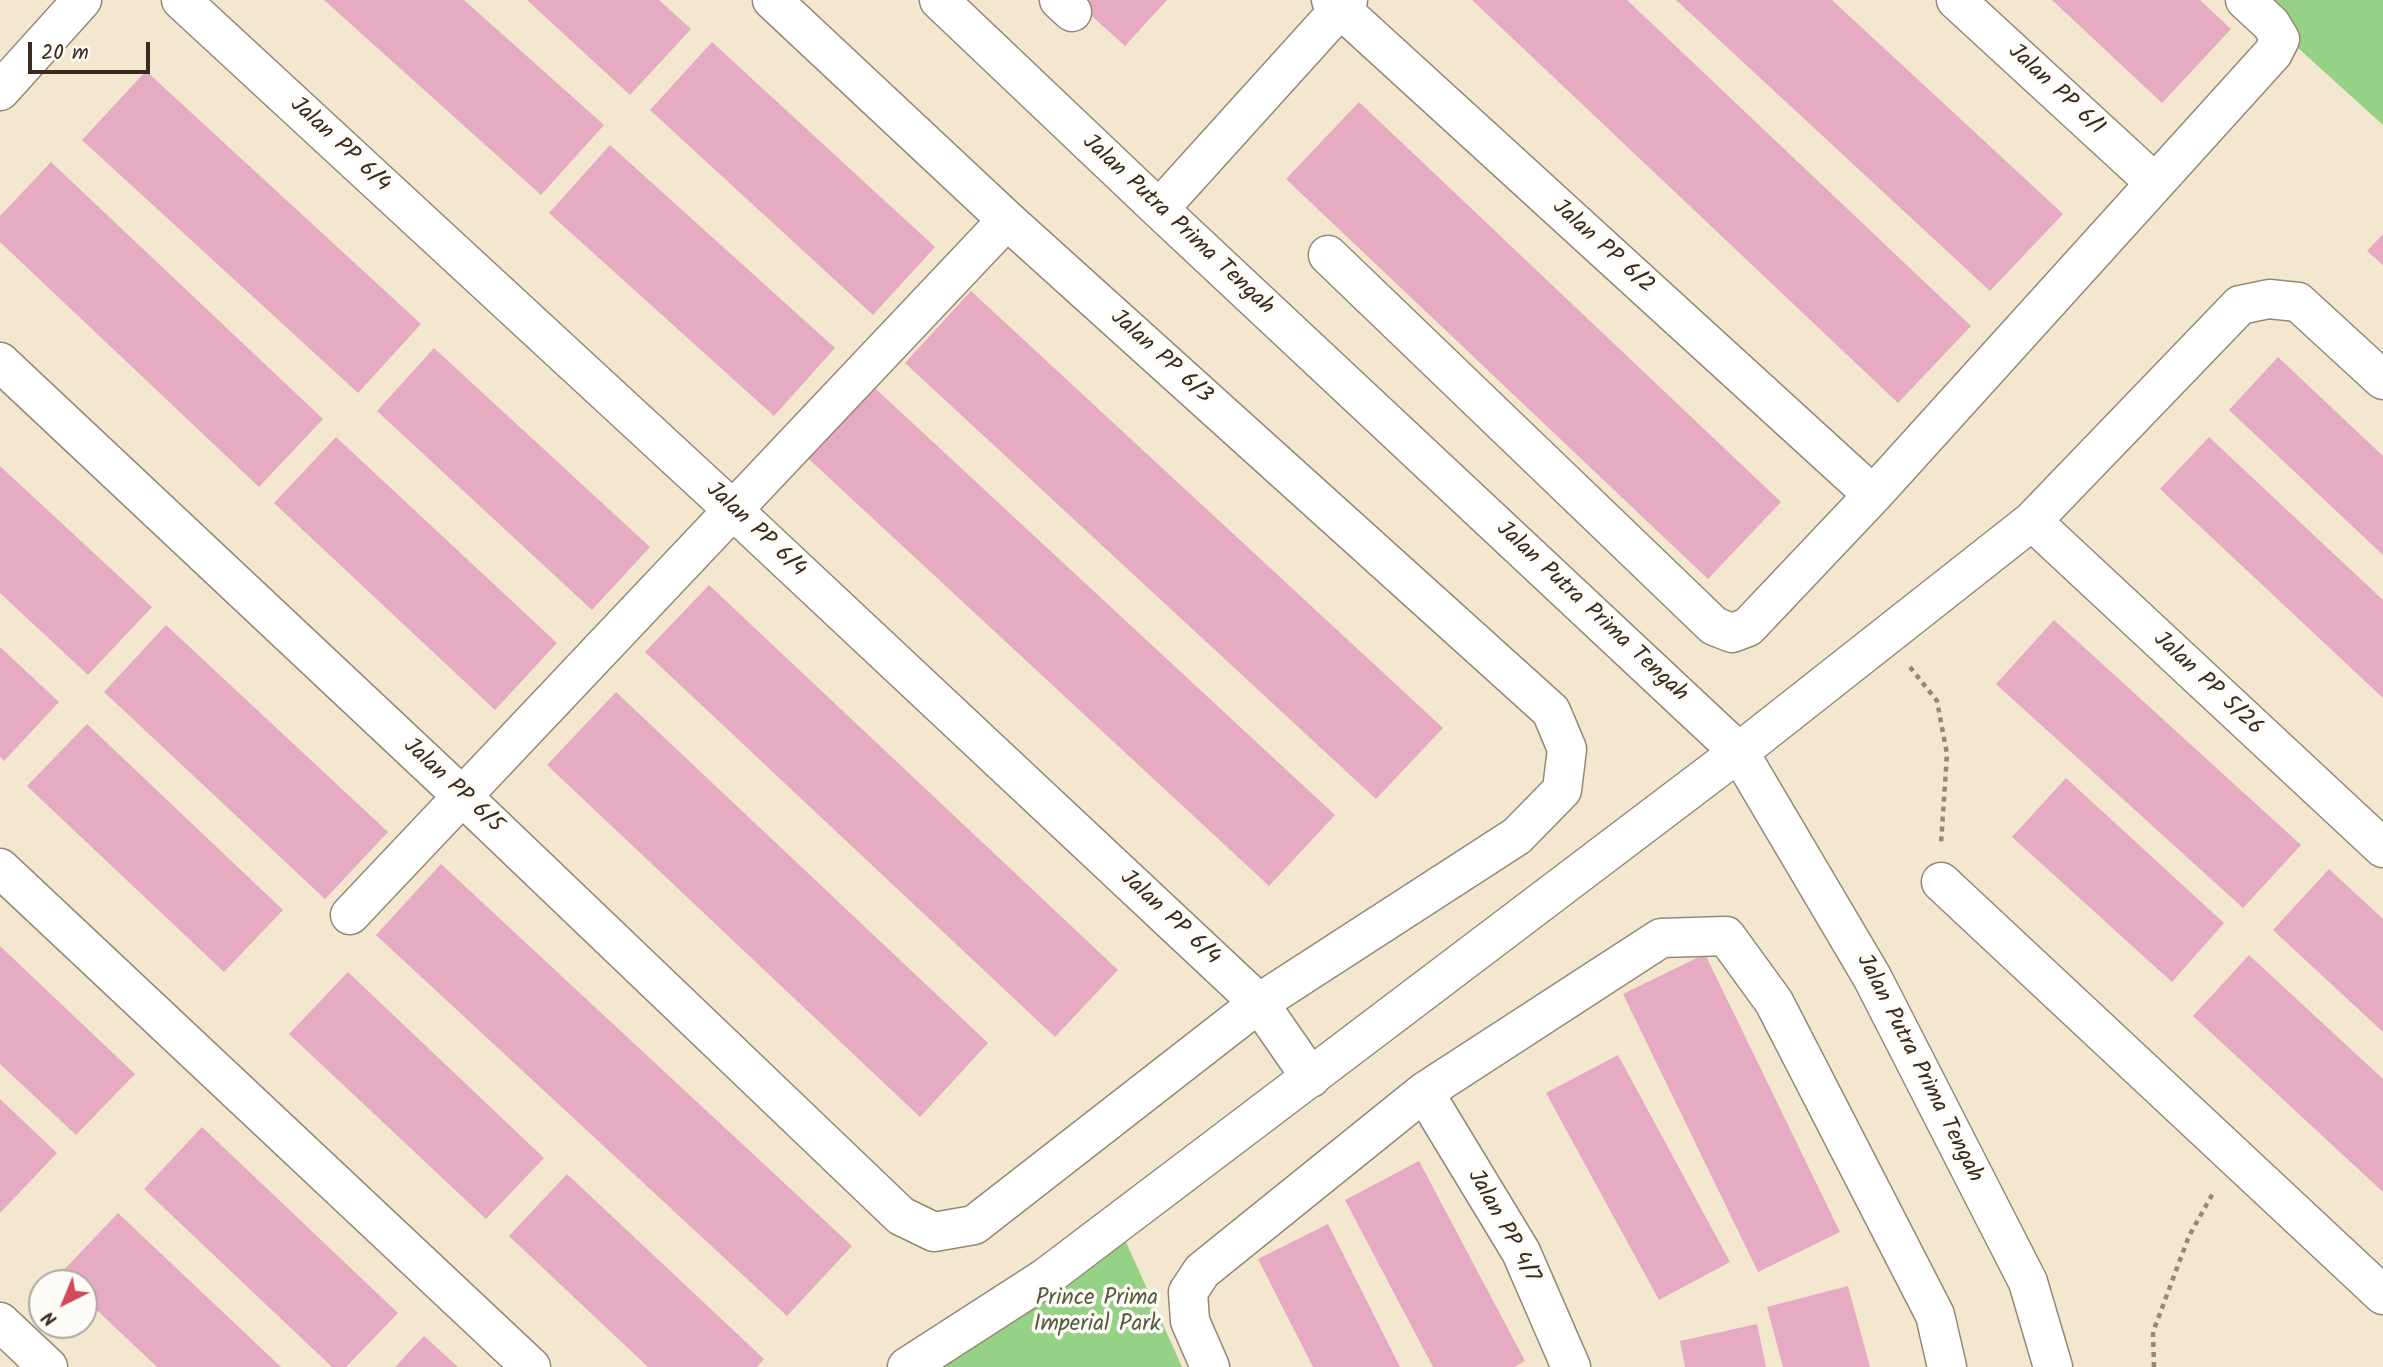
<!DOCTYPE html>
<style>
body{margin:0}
#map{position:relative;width:2383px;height:1367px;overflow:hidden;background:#f3e7cf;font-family:Kalam,sans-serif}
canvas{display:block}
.north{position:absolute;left:28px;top:1269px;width:70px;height:70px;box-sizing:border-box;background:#fdfcf7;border:2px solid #afa8a0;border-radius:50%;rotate:223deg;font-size:19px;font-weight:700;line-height:28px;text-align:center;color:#3b2a1e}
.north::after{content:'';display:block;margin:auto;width:24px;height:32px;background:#d1495b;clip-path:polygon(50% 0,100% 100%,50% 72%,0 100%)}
.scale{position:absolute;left:28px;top:42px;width:122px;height:32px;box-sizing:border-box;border:4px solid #3b2a1e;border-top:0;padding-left:9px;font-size:21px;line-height:24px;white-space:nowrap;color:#3b2a1e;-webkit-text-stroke:5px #fdfcf7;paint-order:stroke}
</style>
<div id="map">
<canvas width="2383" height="1367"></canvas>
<div class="north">N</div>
<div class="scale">20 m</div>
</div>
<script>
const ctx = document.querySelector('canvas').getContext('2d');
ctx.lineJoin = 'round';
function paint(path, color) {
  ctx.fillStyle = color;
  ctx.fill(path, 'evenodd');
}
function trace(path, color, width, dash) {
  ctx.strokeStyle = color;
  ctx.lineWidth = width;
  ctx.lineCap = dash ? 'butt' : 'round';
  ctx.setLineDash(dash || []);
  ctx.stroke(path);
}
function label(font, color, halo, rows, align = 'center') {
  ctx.font = font + ' Kalam,sans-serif';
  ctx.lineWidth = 7;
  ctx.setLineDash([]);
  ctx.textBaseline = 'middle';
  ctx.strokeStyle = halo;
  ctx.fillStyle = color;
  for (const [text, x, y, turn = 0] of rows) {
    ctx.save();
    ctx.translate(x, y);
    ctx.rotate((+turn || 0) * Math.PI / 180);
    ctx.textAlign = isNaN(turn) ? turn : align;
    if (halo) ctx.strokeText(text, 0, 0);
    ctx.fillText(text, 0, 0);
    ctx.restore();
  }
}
paint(new Path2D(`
 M2245 0H2383V125Z
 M1122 1233 1182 1367H914Z`), '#96d286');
paint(new Path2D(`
 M324 0H464L604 125 541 195Z
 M527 0H659L691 29 630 95Z
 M1074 0H1167L1125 46Z
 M1472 0H1627L1971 326 1898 403Z
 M1676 0H1832L2063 214 1990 291Z
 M2052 0H2200L2231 29 2162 103Z
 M712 42 935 247 873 315 650 110Z
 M146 71 421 324 358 393 82 140Z
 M1359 102 1781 502 1708 579 1286 179Z
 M610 145 835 348 774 416 549 213Z
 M51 162 323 419 259 487 0 242V216Z
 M2383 234V265L2367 251Z
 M971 291 1443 728 1376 799 905 363Z
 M434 348 650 547 592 610 377 411Z
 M2278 357 2383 456V555L2229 410Z
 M864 378 1335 815 1269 886 798 449Z
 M336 437 557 643 495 710 274 503Z
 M2209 437 2383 600V698L2160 489Z
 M0 466 152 607 88 675 0 593Z
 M709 585 1118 970 1055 1037 645 652Z
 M2054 620 2301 845 2243 908 1996 684Z
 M166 625 388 832 325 899 104 692Z
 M0 647 59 702 4 761 0 757Z
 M616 692 988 1043 920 1117 547 765Z
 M87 724 283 910 224 972 27 786Z
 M2066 778 2224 923 2172 982 2012 837Z
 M441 864 852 1246 787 1316 376 935Z
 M2329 869 2383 919V1032L2273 930Z
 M0 946 135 1074 76 1135 0 1064Z
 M1705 954 1840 1232 1758 1272 1623 994Z
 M2249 955 2383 1079V1192L2193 1016Z
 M348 972 544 1158 486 1219 289 1034Z
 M1618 1055 1730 1262 1659 1300 1546 1093Z
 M0 1099 57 1153 0 1213Z
 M202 1127 398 1313 346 1367H332L144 1189Z
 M1419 1161 1525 1361 1514 1367H1433L1345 1200Z
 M567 1174 764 1359 757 1367H648L509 1236Z
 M118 1213 281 1367H157L84 1298V1283H68L59 1275Z
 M1328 1224 1400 1367H1313L1258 1259Z
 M1848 1286 1870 1367H1783L1767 1307Z
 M1757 1324 1766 1367H1685L1680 1341Z
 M424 1336 458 1367H395Z`), '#e6abc2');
const minor = new Path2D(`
 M181 0 733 510 1259 1003 1311 1078
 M939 0 1159 209 1739 752 1872 977 2028 1282 2053 1367
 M1059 0 1072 12
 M1331 0 1873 495
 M1956 0 2154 182
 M0 91 82 0
 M1159 209 1348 0
 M1328 255 1714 626 1732 633 1748 627 1873 495 2273 53 2280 39 2271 24 2245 0
 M0 362 462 796 901 1216 934 1232 974 1225 1259 1003 1517 836 1562 790 1567 749 1551 711 1007 220 772 0
 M2032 521 2383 848
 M0 868 531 1367
 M1941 882 2383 1295
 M350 915 1007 220
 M1424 1092 1521 1252 1571 1367
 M0 1322 48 1367
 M907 1367 1045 1278 1739 752 2032 521 2240 305 2269 299 2298 302 2383 380
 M1210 1367 1190 1321 1188 1292 1202 1271 1424 1092 1661 938 1726 936 1774 1002 1935 1315 1947 1367`);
trace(minor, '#978876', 41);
trace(new Path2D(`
 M1910 667 1937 701 1947 754 1941 844
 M2154 1367 2153 1332 2189 1236 2213 1193`), '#978876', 4.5, [5, 5]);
trace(minor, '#fff', 38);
label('23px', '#3b2a1e', '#fdfcf7', [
 ["Jalan PP 6/1",2055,91,43],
 ["Jalan PP 6/4",339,146,43],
 ["Jalan Putra Prima Tengah",1177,226,43],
 ["Jalan PP 6/2",1602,248,42],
 ["Jalan PP 6/3",1160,358,42],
 ["Jalan PP 6/4",755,531,43],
 ["Jalan Putra Prima Tengah",1591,613,43],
 ["Jalan PP 5/26",2207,685,43],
 ["Jalan PP 6/5",452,787,43],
 ["Jalan PP 6/4",1169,919,43],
 ["Jalan Putra Prima Tengah",1918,1069,63],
 ["Jalan PP 4/7",1502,1227,61]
]);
label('23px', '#565c3d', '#fdfcf7', [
 ["Prince Prima",1097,1300],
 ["Imperial Park",1097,1326]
]);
</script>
